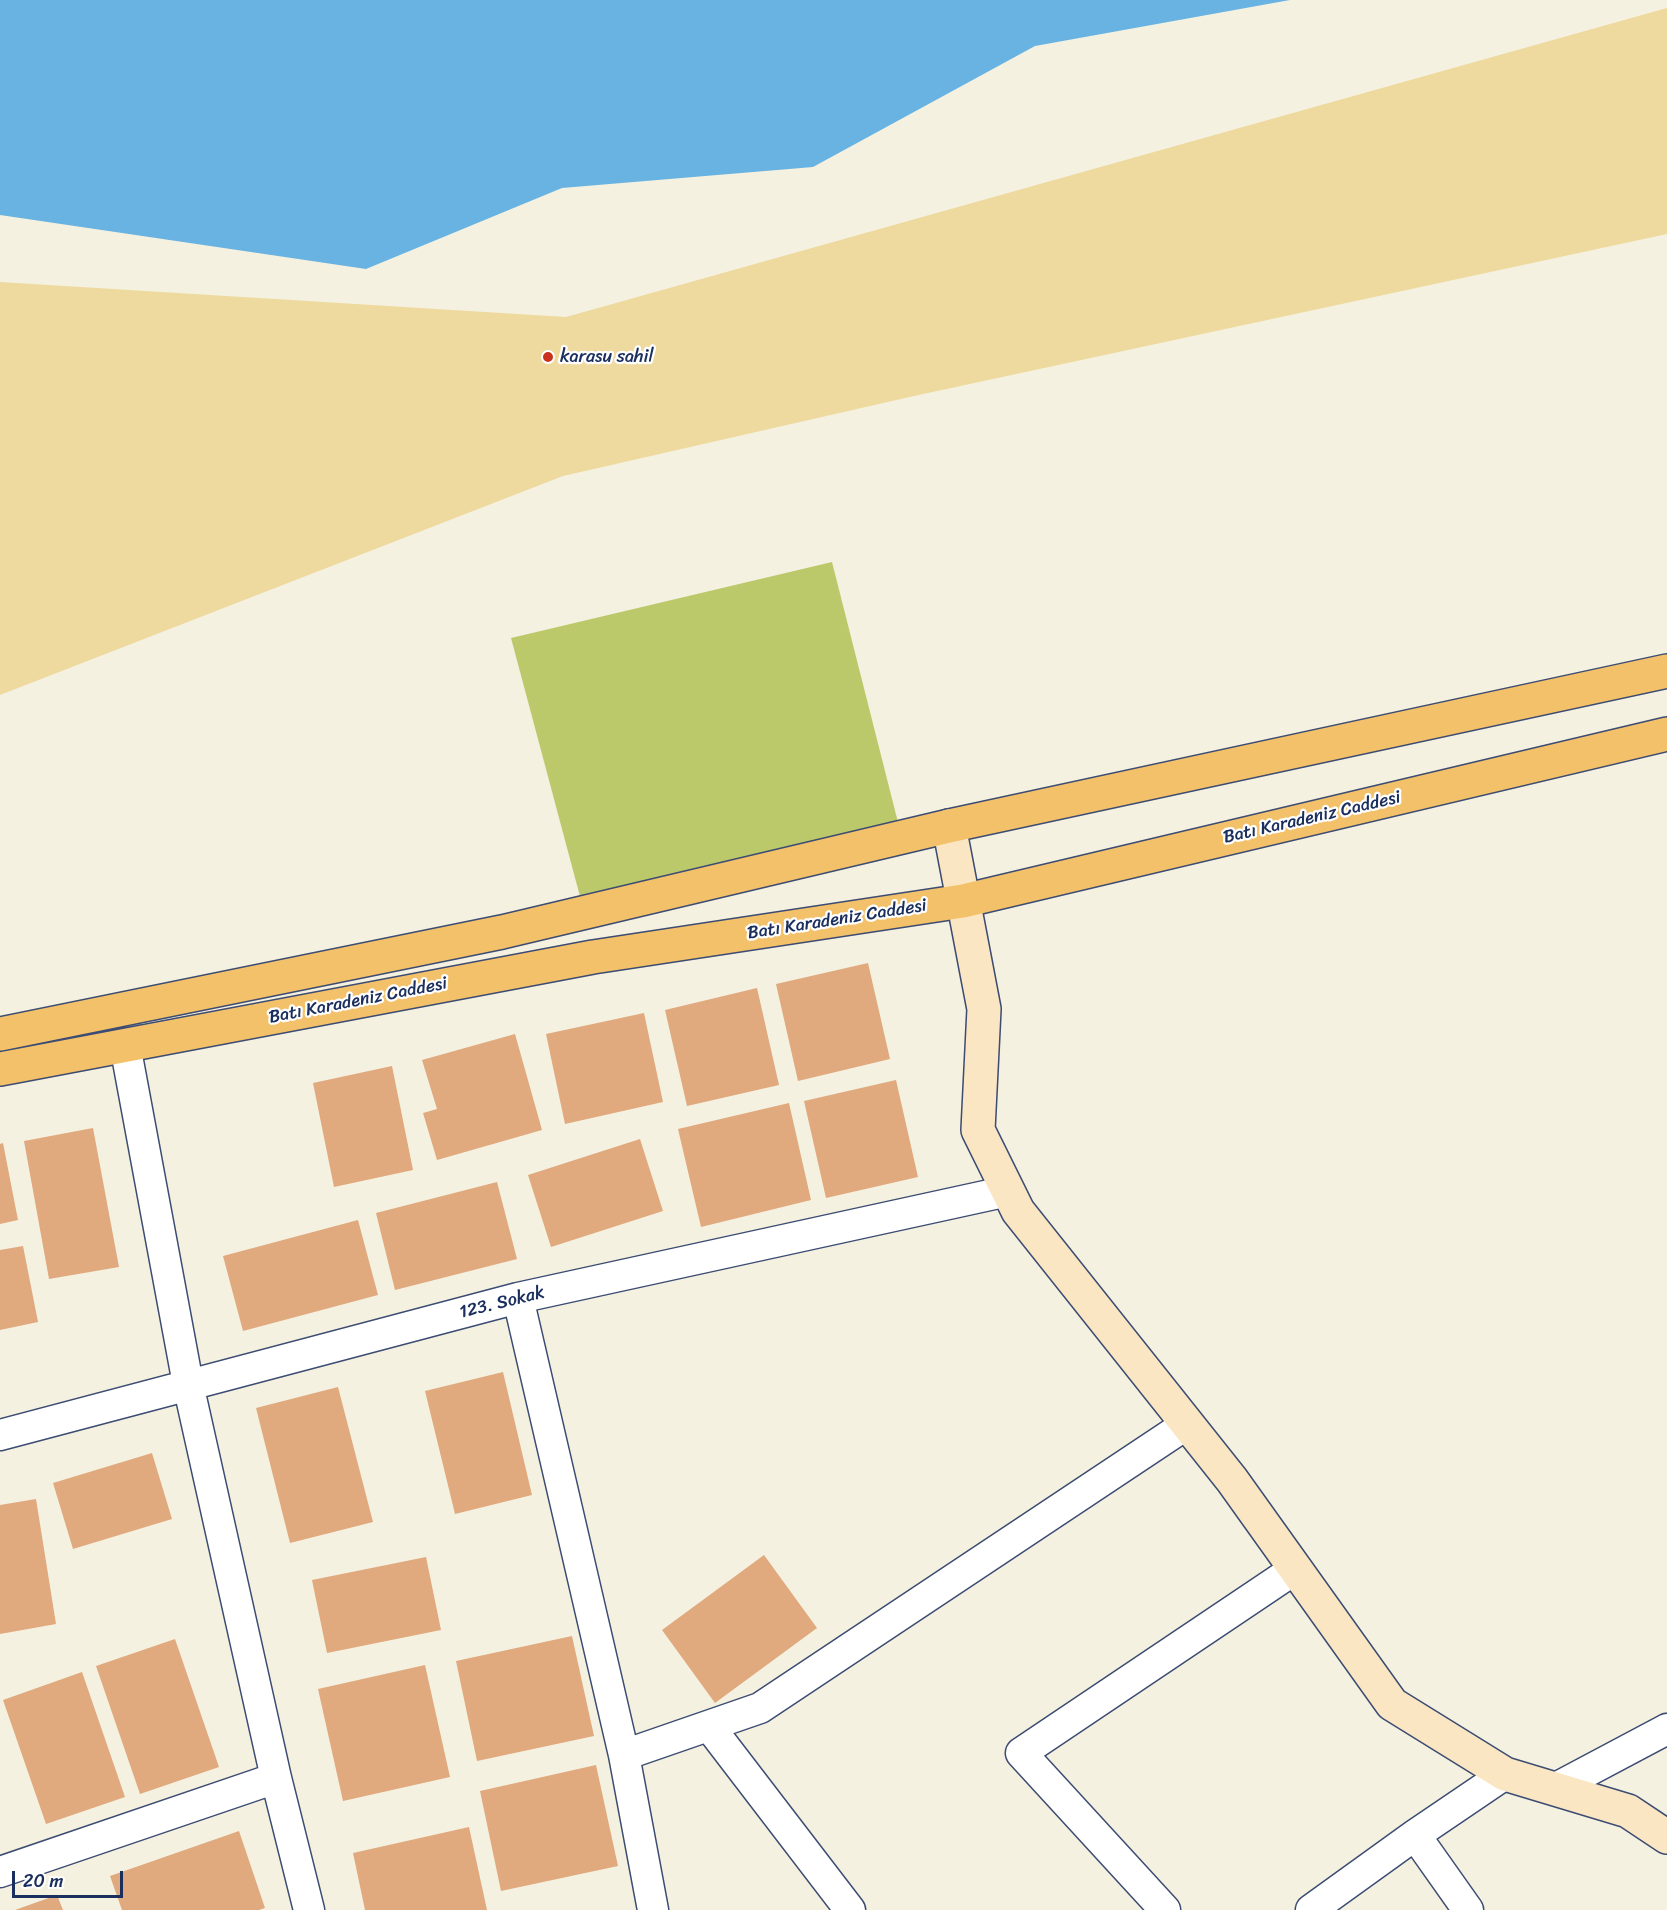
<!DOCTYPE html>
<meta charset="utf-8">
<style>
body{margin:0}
#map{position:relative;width:1667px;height:1910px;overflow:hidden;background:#f5f1e0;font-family:Sriracha,sans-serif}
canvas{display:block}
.scale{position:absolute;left:12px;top:1871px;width:111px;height:27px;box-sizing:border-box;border:3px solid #1b2f5e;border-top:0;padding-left:8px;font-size:18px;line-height:21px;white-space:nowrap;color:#1b2f5e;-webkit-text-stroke:4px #fff;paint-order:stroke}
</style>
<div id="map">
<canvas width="1667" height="1910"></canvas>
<div class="scale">20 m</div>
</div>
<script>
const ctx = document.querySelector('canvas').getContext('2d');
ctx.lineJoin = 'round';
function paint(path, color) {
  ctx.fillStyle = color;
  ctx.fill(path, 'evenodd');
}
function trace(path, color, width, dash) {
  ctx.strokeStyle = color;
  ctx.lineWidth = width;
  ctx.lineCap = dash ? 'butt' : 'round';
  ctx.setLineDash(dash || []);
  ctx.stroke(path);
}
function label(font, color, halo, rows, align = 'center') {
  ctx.font = font + ' Sriracha,sans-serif';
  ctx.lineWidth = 4.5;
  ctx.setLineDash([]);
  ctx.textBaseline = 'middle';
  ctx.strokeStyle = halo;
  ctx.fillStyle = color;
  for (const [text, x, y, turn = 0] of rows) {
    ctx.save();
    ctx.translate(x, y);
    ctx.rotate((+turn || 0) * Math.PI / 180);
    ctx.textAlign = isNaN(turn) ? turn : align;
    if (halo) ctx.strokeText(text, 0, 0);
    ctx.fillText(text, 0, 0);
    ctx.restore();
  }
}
paint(new Path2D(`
 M832 562 903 842 586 919 511 638Z`), '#bcc96b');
paint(new Path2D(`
 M1667 8V234L914 396 563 476 0 695V282L566 317Z`), '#eeda9e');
paint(new Path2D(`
 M0 0H1290L1035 46 813 167 562 188 366 269 0 215Z`), '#68b3e1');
paint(new Path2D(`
 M868 963 890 1059 798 1081 776 984Z
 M757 988 779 1085 687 1106 665 1010Z
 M644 1013 663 1102 565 1124 546 1034Z
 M515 1034 542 1130 437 1160 423 1113 437 1109 422 1060Z
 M392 1066 413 1170 334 1187 313 1083Z
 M896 1080 918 1177 826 1198 804 1101Z
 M789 1103 811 1200 701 1227 678 1129Z
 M93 1128 119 1267 49 1279 24 1141Z
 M640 1139 663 1211 551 1247 528 1175Z
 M3 1143 18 1220 0 1224V1144Z
 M497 1182 517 1259 395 1290 376 1213Z
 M358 1220 378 1295 243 1331 223 1256Z
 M23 1246 38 1322 0 1330V1250Z
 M503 1372 532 1495 455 1514 425 1391Z
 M338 1387 373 1522 290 1543 256 1408Z
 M152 1453 172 1519 73 1549 53 1483Z
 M36 1499 56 1624 0 1634V1505Z
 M764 1555 817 1628 715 1703 662 1630Z
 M426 1557 441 1630 327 1653 312 1580Z
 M572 1636 594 1736 477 1761 456 1661Z
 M175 1639 219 1767 140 1794 96 1666Z
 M425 1665 450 1777 343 1801 318 1689Z
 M82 1672 125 1797 46 1824 3 1700Z
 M596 1765 618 1866 501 1891 480 1791Z
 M469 1827 487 1910H365L353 1853Z
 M239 1831 265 1908 259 1910H122L110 1876Z
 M57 1895 63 1910H15Z`), '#e0a97e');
const street = new Path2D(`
 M125 1045 188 1384 276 1778 309 1910
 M518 1298 624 1755 653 1910
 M0 1435 518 1298 1008 1191
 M709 1726 850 1910
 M624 1755 760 1708 1187 1424
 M1554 1789 1667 1729
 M1415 1835 1468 1910
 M0 1872 276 1778
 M1165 1910 1021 1753 1295 1569
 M1311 1910 1415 1835 1505 1774`);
const secondary = new Path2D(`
 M949 826 984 1009 978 1130 1018 1211 1232 1480 1392 1704 1505 1774 1628 1811 1667 1837`);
const primary = new Path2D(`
 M0 1034 502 932 949 826 1667 671
 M0 1069 593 957 963 901 1667 734`);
trace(street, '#3c4c72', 33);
trace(secondary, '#3c4c72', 36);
trace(primary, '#3c4c72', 36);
trace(street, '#fff', 30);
trace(secondary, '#fbe6c4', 33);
trace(primary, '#f4c16b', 33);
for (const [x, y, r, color] of [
 [548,357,6,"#c8321e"]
]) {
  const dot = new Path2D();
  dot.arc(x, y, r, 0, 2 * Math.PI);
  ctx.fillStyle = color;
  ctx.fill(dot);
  trace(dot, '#fff', 2);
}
label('18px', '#1b2f5e', '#fff', [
 ["karasu sahil",560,357]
], 'left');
label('18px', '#1b2f5e', '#fff', [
 ["Batı Karadeniz Caddesi",1312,818,-13],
 ["Batı Karadeniz Caddesi",837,920,-9],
 ["Batı Karadeniz Caddesi",358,1001,-11],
 ["123. Sokak",502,1303,-14]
]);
</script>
